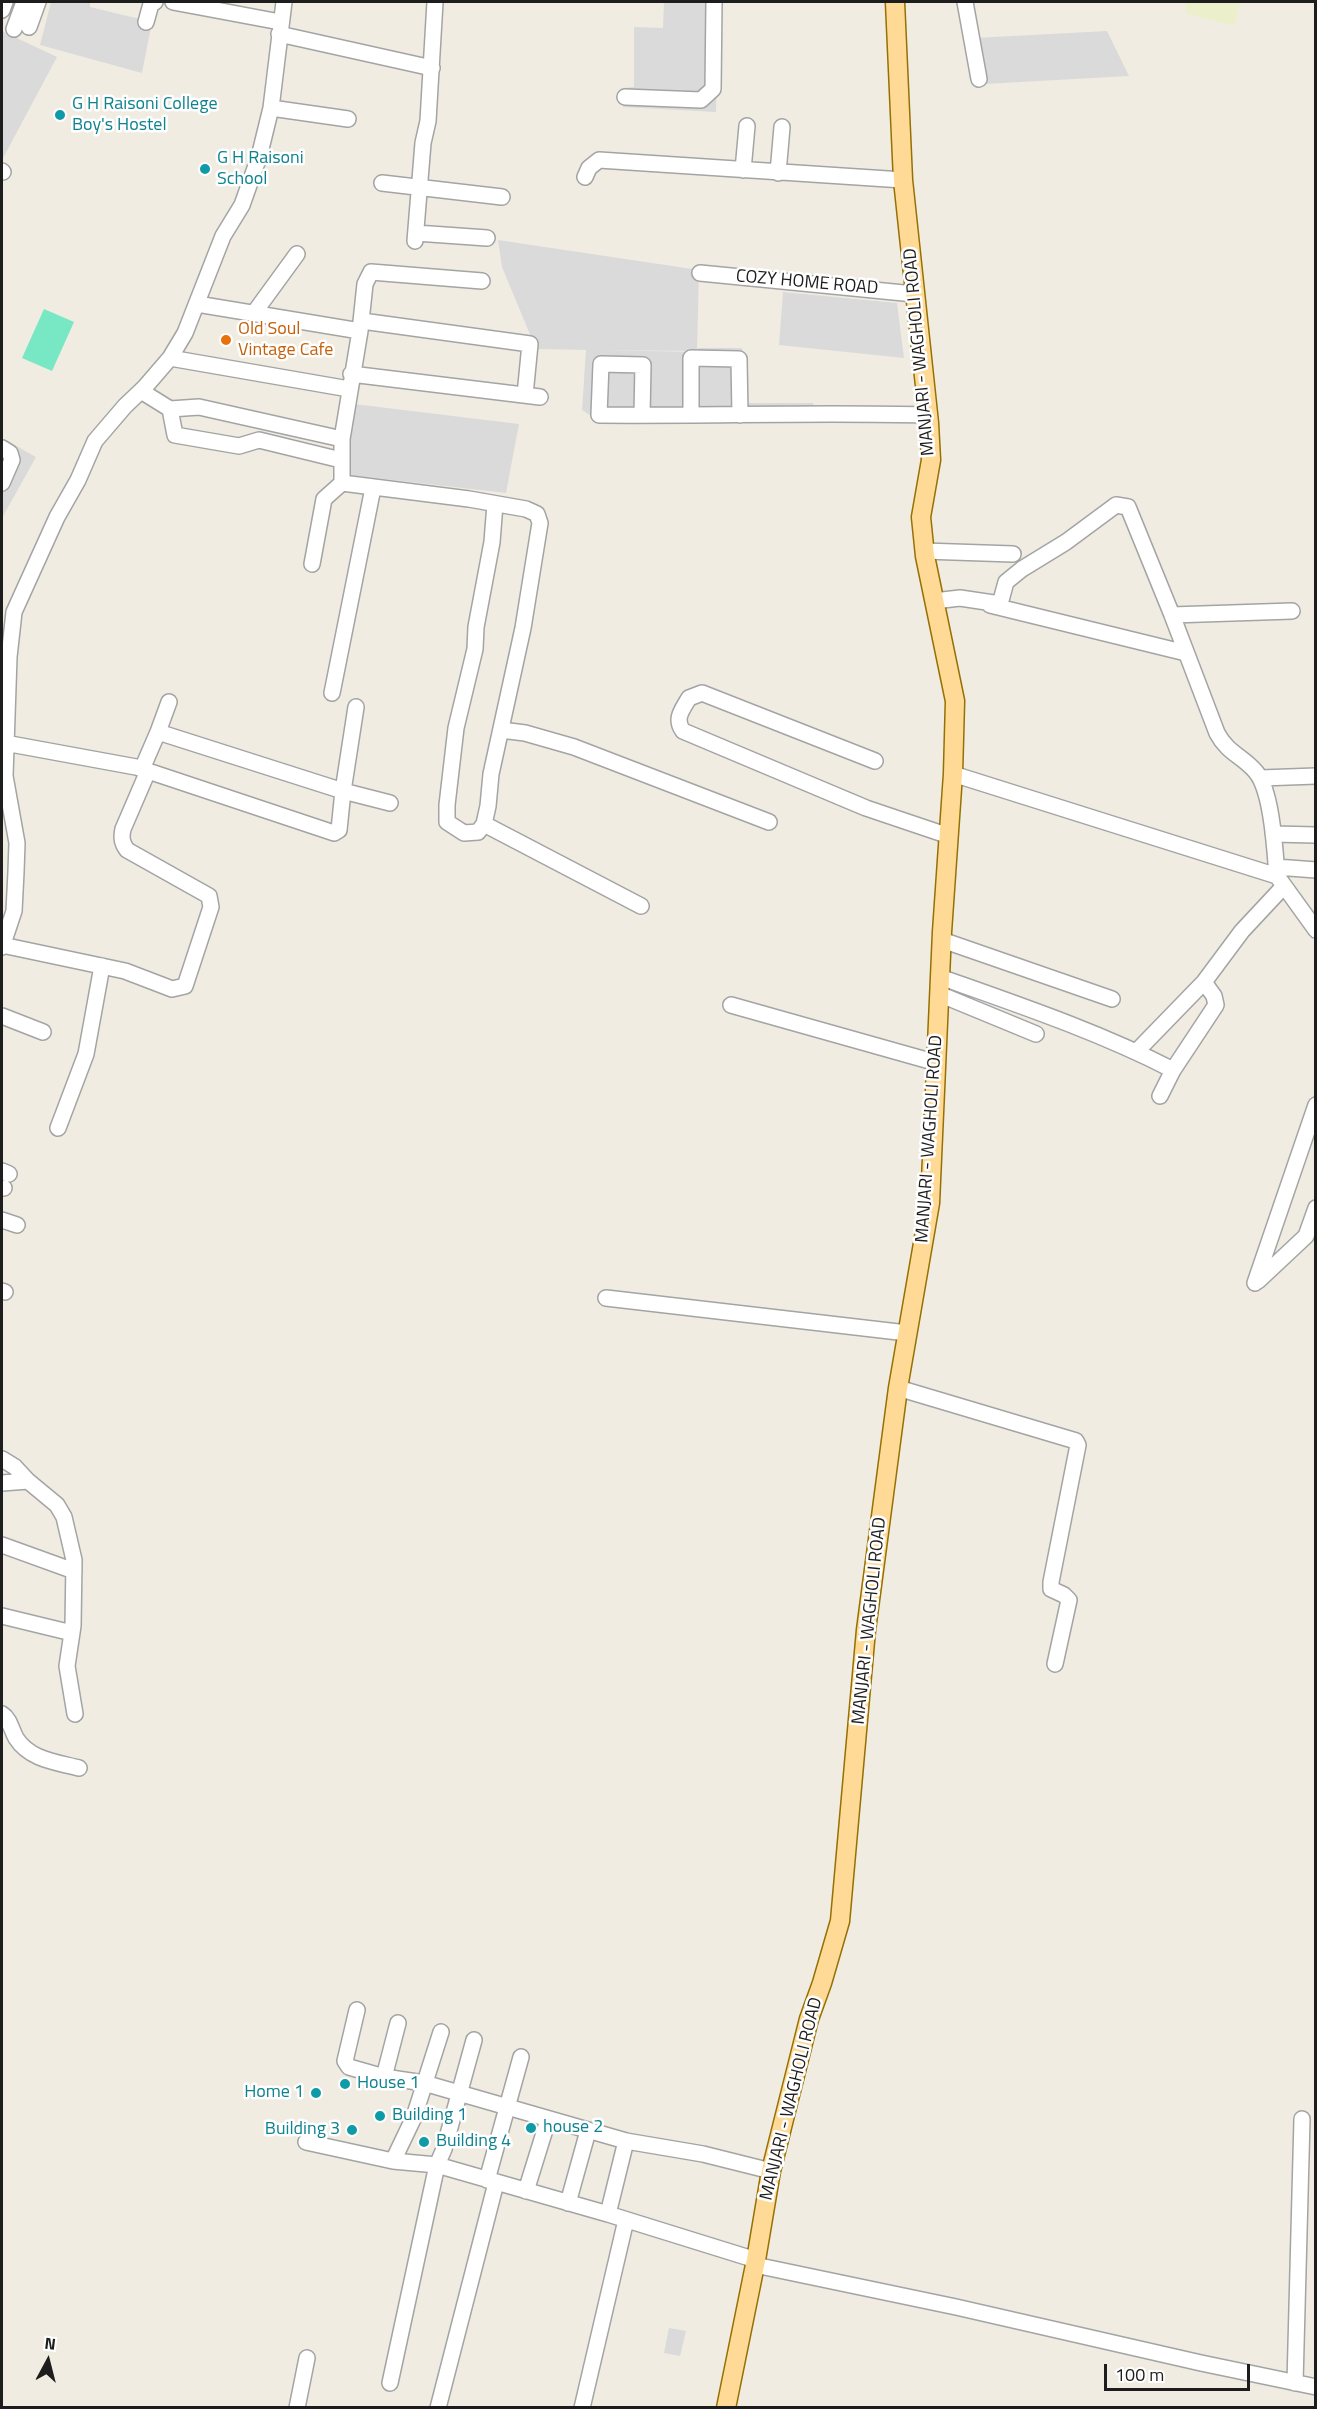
<!DOCTYPE html>
<style>
body{margin:0}
#map{position:relative;width:1317px;height:2409px;overflow:hidden;background:#f0ece2;font-family:"Titillium Web",sans-serif}
canvas{display:block}
.frame{position:absolute;inset:0;border:3px solid #1d1d1d;pointer-events:none}
.north{position:absolute;left:18px;top:2331px;width:60px;height:60px;-webkit-text-stroke:4px #fff;paint-order:stroke;rotate:7deg;font-size:16px;font-weight:700;line-height:24px;text-align:center;color:#1d1d1d}
.north::after{content:'';display:block;margin:auto;width:21px;height:27px;background:#1d1d1d;clip-path:polygon(50% 0,100% 100%,50% 72%,0 100%)}
.scale{position:absolute;left:1104px;top:2364px;width:146px;height:27px;box-sizing:border-box;border:3px solid #1d1d1d;border-top:0;padding-left:8px;font-size:18px;line-height:21px;white-space:nowrap;color:#1d1d1d;-webkit-text-stroke:4px #fff;paint-order:stroke}
</style>
<div id="map">
<canvas width="1317" height="2409"></canvas>
<div class="frame"></div>
<div class="north">N</div>
<div class="scale">100 m</div>
</div>
<script>
const ctx = document.querySelector('canvas').getContext('2d');
ctx.lineJoin = 'round';
function paint(path, color) {
  ctx.fillStyle = color;
  ctx.fill(path, 'evenodd');
}
function trace(path, color, width, dash) {
  ctx.strokeStyle = color;
  ctx.lineWidth = width;
  ctx.lineCap = dash ? 'butt' : 'round';
  ctx.setLineDash(dash || []);
  ctx.stroke(path);
}
function label(font, color, halo, rows, align = 'center') {
  ctx.font = font + ' "Titillium Web",sans-serif';
  ctx.lineWidth = 5;
  ctx.setLineDash([]);
  ctx.textBaseline = 'middle';
  ctx.strokeStyle = halo;
  ctx.fillStyle = color;
  for (const [text, x, y, turn = 0] of rows) {
    ctx.save();
    ctx.translate(x, y);
    ctx.rotate((+turn || 0) * Math.PI / 180);
    ctx.textAlign = isNaN(turn) ? turn : align;
    if (halo) ctx.strokeText(text, 0, 0);
    ctx.fillText(text, 0, 0);
    ctx.restore();
  }
}
paint(new Path2D(`
 M51 2H90V7L140 19 151 27 142 73 40 45Z
 M664 2H718L716 112 623 107V88L634 87V27L663 28Z
 M2 31 57 57 2 160Z
 M1107 31 1129 76 985 84 975 38Z
 M498 240 699 270 697 351 598 350 698 352V348H742L745 403H813L816 419 594 418 582 410 586 350 536 349 502 267Z
 M783 292 897 303 904 358 779 345Z
 M354 404 519 424 506 493 350 475 345 465Z
 M2 438 36 457 2 518Z
 M669 2328 686 2331 680 2356 664 2353Z`), '#dbdada');
paint(new Path2D(`
 M1187 2H1240L1234 26 1185 13Z`), '#ebf0cb');
paint(new Path2D(`
 M44 309 74 322 52 371 22 358Z`), '#78e7c4');
const minor = new Path2D(`
 M173 2 280 22
 M965 2 979 79
 M2 10 5 2
 M146 22 151 4 155 2
 M29 27 38 2
 M14 29 24 2
 M279 34 432 68
 M625 97 701 100 713 89 714 2
 M271 108 348 119
 M743 170 747 126
 M2 171 3 172
 M778 173 782 127
 M585 177 589 168 599 160 903 180
 M382 183 502 197
 M416 233 487 238
 M415 241 423 143 428 121 435 2
 M700 273 914 294
 M197 304 360 331 342 439V483L469 499 526 509 537 514 540 523 523 628 491 774 488 806 484 824 478 832 464 833 447 822V805L456 728 475 649 476 627 492 542 495 504
 M254 313 297 254
 M362 321 530 344 525 395
 M360 331 365 284 371 272 482 281
 M170 358 349 389
 M351 374 540 397
 M141 391 170 409 199 407 342 439
 M170 409 175 435 239 446 259 440 341 460
 M642 415 643 365 601 364 599 415C709 416 819 412 929 415
 M691 415V358L739 359 740 415
 M2 448 10 453 12 460 2 483
 M924 551 1013 554
 M312 564 324 499 342 483
 M934 601 960 598 1000 604 1006 582 1022 569 1066 542 1116 505 1128 507 1172 615 1217 733C1228 754 1243 756 1256 772 1272 791 1275 851 1277 876
 M990 605 1186 653
 M1172 615 1292 611
 M332 693 373 488
 M501 730 525 733 574 747 769 822
 M158 732 169 702
 M5 743 136 767 334 833 339 830 343 791 390 803
 M875 761 702 693 689 698C682 710 674 719 683 731L866 808 949 836
 M142 769 158 732 343 791 356 707
 M953 774 1277 876 1316 930
 M1261 778 1316 776
 M484 824 641 906
 M1273 834 1316 835
 M1276 867 1316 870
 M942 940 1112 999
 M2 945 125 971 172 989 185 986 211 907 209 896 127 850C122 843 121 838 123 829L148 771
 M2 947 14 911 16 872 17 843 5 776 9 657 14 612 57 517 78 480 95 441 125 406 145 387 170 358 185 333 223 236 242 205 259 157 271 108 284 2
 M940 977C1019 1005 1099 1032 1173 1070
 M939 994 1036 1034
 M731 1005 937 1063
 M2 1016 43 1032
 M1137 1051 1204 982 1242 931 1284 886
 M1160 1096 1173 1070 1216 1005 1214 996 1204 982
 M58 1128 86 1054 102 966
 M2 1171 9 1174
 M2 1188H4
 M2 1220 17 1225
 M1258 1281 1306 1236 1316 1208
 M1255 1283 1316 1105
 M2 1291 5 1292
 M606 1298 907 1333
 M898 1388 1076 1441 1078 1445 1051 1582V1589L1064 1595 1069 1600 1055 1664
 M2 1459 15 1467 28 1481 57 1505 64 1517 74 1560 73 1626 67 1666 75 1714
 M2 1483 28 1481
 M2 1545 74 1571
 M2 1616 72 1633
 M2 1714C10 1719 11 1729 16 1738 30 1760 56 1762 79 1768
 M357 2010 345 2061 349 2067 384 2077 424 2083 626 2141 703 2154 771 2171
 M384 2077 398 2023
 M306 2142 393 2161 437 2165 608 2214 756 2260
 M393 2161 414 2117 441 2032
 M487 2180 521 2057
 M526 2191 548 2120
 M568 2203 588 2131
 M608 2214 626 2141
 M755 2265 956 2307 1201 2363 1316 2387
 M390 2383 437 2165 444 2149 474 2040
 M1295 2383 1302 2119
 M297 2408 307 2358
 M438 2408 496 2183
 M582 2408 626 2220`);
const major = new Path2D(`
 M726 2408 756 2260 771 2171 809 2019 822 1983 840 1921 866 1630 898 1388 930 1203 942 932 953 774 955 701 925 556 921 517 931 460 929 423 903 180 895 2`);
trace(minor, '#a4a4a4', 18);
trace(major, '#967000', 21);
trace(minor, '#fff', 15);
trace(major, '#ffda97', 18);
for (const [x, y, r, color] of [
 [60,115,6,"#0f9aa8"],
 [205,169,6,"#0f9aa8"],
 [226,340,6,"#e8710a"],
 [345,2084,6,"#0f9aa8"],
 [316,2093,6,"#0f9aa8"],
 [380,2116,6,"#0f9aa8"],
 [531,2128,6,"#0f9aa8"],
 [352,2130,6,"#0f9aa8"],
 [424,2142,6,"#0f9aa8"]
]) {
  const dot = new Path2D();
  dot.arc(x, y, r, 0, 2 * Math.PI);
  ctx.fillStyle = color;
  ctx.fill(dot);
  trace(dot, '#fff', 2);
}
label('18px', '#0d838f', '#fff', [
 ["G H Raisoni College",72,105],
 ["Boy's Hostel",72,126],
 ["G H Raisoni",217,159],
 ["School",217,180],
 ["House 1",357,2084],
 ["Home 1",304,2093,"right"],
 ["Building 1",392,2116],
 ["house 2",543,2128],
 ["Building 3",340,2130,"right"],
 ["Building 4",436,2142]
], 'left');
label('18px', '#1d1d1d', '#fff', [
 ["COZY HOME ROAD",807,283,5],
 ["MANJARI - WAGHOLI ROAD",920,352,-95],
 ["MANJARI - WAGHOLI ROAD",930,1139,-86],
 ["MANJARI - WAGHOLI ROAD",870,1621,-84],
 ["MANJARI - WAGHOLI ROAD",792,2099,-76]
]);
label('18px', '#c56008', '#fff', [
 ["Old Soul",238,330],
 ["Vintage Cafe",238,351]
], 'left');
</script>
